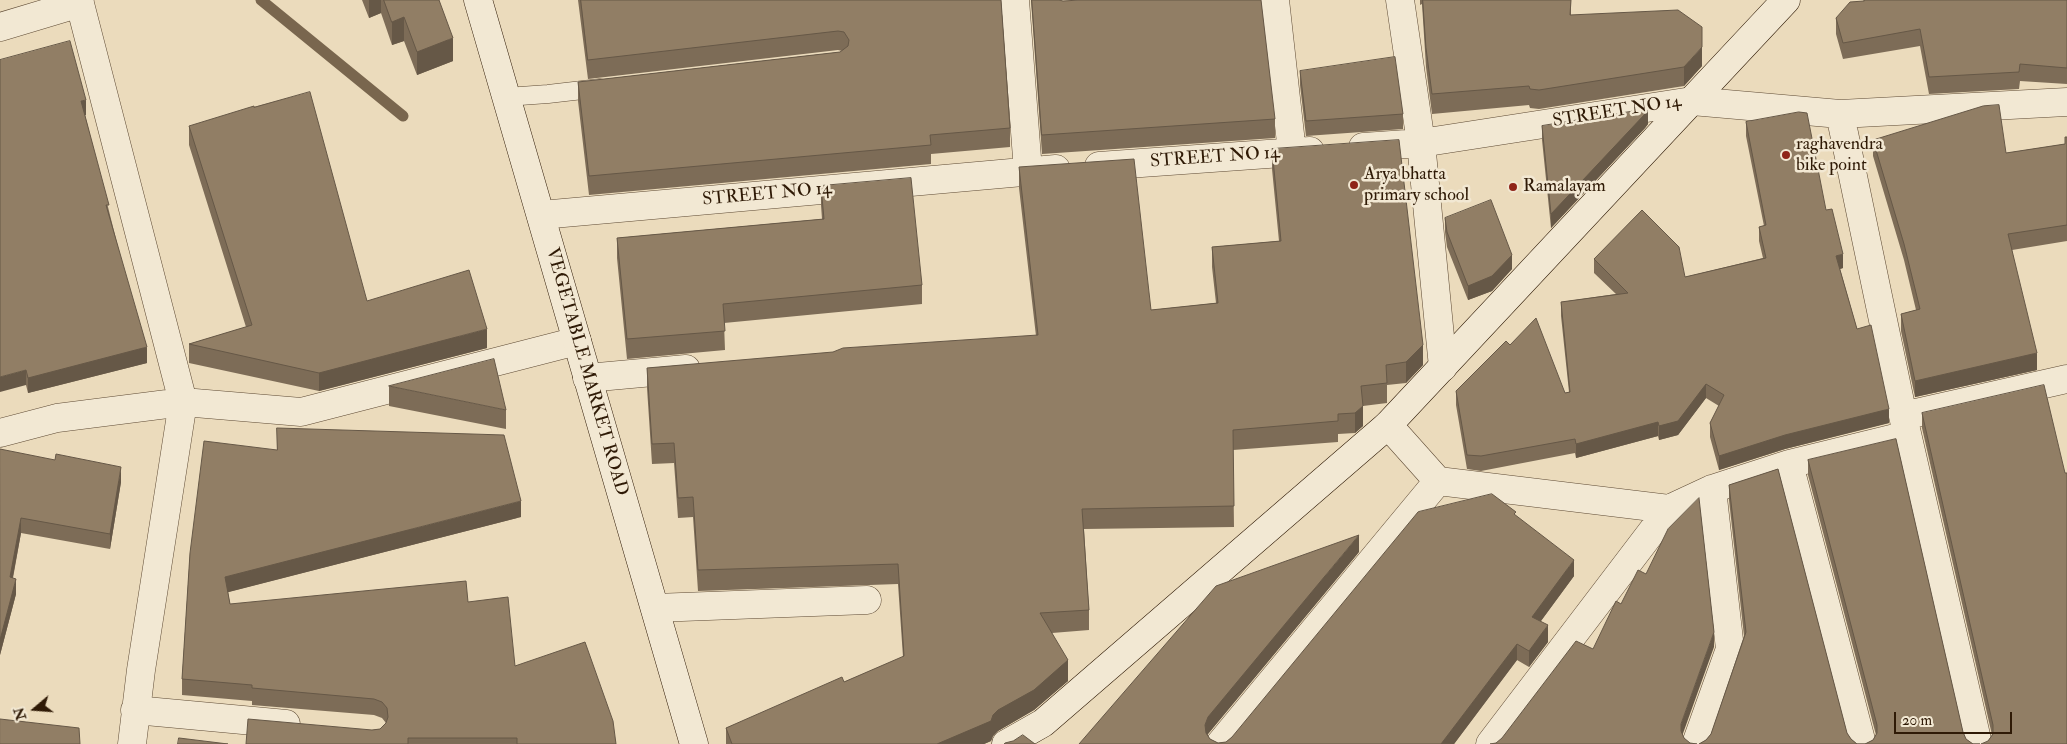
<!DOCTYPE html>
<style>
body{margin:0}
#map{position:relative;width:2067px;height:744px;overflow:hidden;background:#ebdbbc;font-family:"IM FELL Double Pica",serif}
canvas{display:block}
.north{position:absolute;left:10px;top:684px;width:50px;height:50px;-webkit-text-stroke:4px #f2e8d3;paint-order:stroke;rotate:252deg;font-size:14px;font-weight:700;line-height:20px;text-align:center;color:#2f1a06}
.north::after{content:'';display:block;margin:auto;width:18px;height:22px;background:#2f1a06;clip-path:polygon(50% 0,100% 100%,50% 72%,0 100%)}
.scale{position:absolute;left:1894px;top:712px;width:118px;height:22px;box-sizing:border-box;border:2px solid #2f1a06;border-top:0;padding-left:6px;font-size:15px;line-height:18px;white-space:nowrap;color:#2f1a06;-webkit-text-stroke:4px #f2e8d3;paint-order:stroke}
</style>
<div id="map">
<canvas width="2067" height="744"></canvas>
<div class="north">N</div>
<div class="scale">20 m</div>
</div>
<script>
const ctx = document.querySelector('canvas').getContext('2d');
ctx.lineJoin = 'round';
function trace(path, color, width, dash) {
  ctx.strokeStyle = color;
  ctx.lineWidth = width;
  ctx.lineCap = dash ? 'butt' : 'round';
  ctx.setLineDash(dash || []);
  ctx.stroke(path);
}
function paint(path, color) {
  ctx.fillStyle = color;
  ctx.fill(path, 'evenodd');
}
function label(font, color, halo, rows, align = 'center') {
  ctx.font = font + ' "IM FELL Double Pica",serif';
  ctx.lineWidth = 5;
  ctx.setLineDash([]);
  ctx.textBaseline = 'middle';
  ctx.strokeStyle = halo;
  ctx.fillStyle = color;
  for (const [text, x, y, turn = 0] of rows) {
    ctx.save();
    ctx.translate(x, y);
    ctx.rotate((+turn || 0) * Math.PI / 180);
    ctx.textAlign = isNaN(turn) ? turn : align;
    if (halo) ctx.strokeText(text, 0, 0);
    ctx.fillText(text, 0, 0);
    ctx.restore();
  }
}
trace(new Path2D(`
 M261 0 403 116`), '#79664e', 11);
const lane = new Path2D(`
 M506 97 548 94 600 88`);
const street = new Path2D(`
 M79 0 183 402 141 670 132 744
 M1015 0 1028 171
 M1275 0 1292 152
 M1400 0 1421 143 1443 367
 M0 27 80 3
 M1840 114 1903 416 1978 744
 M1363 147 1421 143 1692 101 1840 114 2067 102
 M1099 166 1310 151
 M541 215 1056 169
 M587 378 686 369
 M1903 416 2067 379
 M1388 425 1438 481
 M0 433 57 418 183 402 301 412 577 341
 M1789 464 1862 744
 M655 608 867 600
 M135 710 286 724
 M1220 744 1438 481 1669 509 1712 489 1789 464 1907 435
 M1490 744 1669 509
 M1696 744 1730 649 1712 489`);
const secondary = new Path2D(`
 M478 0 694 744
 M1006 744 1043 723 1388 425 1786 0`);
trace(lane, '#5e4a34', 19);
trace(street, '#5e4a34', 29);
trace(secondary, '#2f1a06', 29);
trace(lane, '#f2e8d3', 18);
trace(street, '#f2e8d3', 28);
trace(secondary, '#f2e8d3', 28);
paint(new Path2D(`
 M362 0H439L453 61 417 75 404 41 392 45 381 13 369 18Z
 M578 0H1001L1010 128V147L931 154V164L589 195 578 101V82L840 52 842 51 838 50 588 79Z
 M1031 0H1059L1275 119V138L1042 154Z
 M1420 0H1571V15L1702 66 1684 86 1539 109 1530 108 1529 105 1432 114 1426 67 1422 4 1420 5Z
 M2067 0V84L2020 81 2019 89 1929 94 1920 46 1843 59 1836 34V18Z
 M0 60 86 115H85L147 363 28 393 26 385Z
 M1300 71 1403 114V129L1306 136 1300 85Z
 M1746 122 1826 210 1843 268 1840 269 1857 329 1889 423 1785 449 1719 470 1710 437V423L1719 406 1706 398 1678 435 1659 440 1658 436 1576 458 1575 453 1481 471 1467 469 1456 405V391L1565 393 1569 392 1561 316V302L1616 294 1594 273V259L1685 277 1763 258 1759 241V227L1764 226 1746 136Z
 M1648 124 1645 128 1551 228 1542 140V126Z
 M189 126 367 301 487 348 319 391 189 363V344L246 327 189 145Z
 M2065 137H2067V241L2012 250 2037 370 1915 397 1901 331V314L1916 310 1904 260 1873 156V140L2006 153 2065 144Z
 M1272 149 1423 365 1406 383 1387 385V403L1363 406V426L1355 433 1338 434V442L1233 450 1234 527 1084 529 1089 610V630L1052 633 1068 681 1034 710 998 731 993 736 991 741 984 744H726V728L844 682 903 657 898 584 698 591 693 517 678 518 674 463 652 464 647 388V368L1036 336 1019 188V167L1151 310 1216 303 1212 267V247L1279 241 1272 169Z
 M821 186 922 285V304L724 323 725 350 627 359 617 258V238L822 219 821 205Z
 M1445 218 1512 269 1492 291 1468 300 1447 247 1445 232Z
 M389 386 506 410V429L389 406Z
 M1922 413 2065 473 2067 744 1988 741 1992 735 1922 428Z
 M1896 439 1963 732 1966 739 1973 744H1980H1699L1706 740 1711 734 1744 636 1729 500V485L1778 469 1847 733 1851 739 1857 744H1865L1873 740 1876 735 1808 475V460Z
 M0 449 121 482 110 549 21 533 13 578 16 594 0 655Z
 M1516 516 1574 576 1541 621 1548 642 1529 667 1517 660 1454 744H1079L1359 552 1207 735 1210 739 1218 743 1226 742Z
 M521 517 228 592 230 604 468 602 515 666 616 744H246L372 730 380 729 386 723 382 718 374 715 252 705V701L182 695V679L190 553Z`), '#7d6c57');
paint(new Path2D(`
 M369 0H381V13L369 18Z
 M404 17V41L392 45V22Z
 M453 38V61L417 75V52Z
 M1702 47V66L1684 86V67Z
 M86 100V115L81 116V101Z
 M1648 109V124L1645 128 1551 228V214Z
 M1843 254V268L1836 270V256Z
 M1512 255V269L1492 291 1468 300V286Z
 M487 329V348L319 391V373Z
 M1423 345V365L1406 383V362Z
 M147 347V363L28 393V378Z
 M2037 353V370L1915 397V381Z
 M26 370V385L0 392V377Z
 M1706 384V398L1678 435 1659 440V426Z
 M1363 406V426L1355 433V413Z
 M1889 409V423L1785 449 1719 470V456L1785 435Z
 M1658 422V436L1576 458V444Z
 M121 467V482L110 549V534Z
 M521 501V517L225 593V577Z
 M21 518V533L10 592V577Z
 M1359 535V552L1208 734 1205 742V725L1208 717Z
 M1574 560V576L1532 633V617Z
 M16 579V594L0 655V640Z
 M1548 625V642L1529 667V651Z
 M1714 632V647L1681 739V724Z
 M1517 644V660L1454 744H1441Z
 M1068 660V681L1034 710 998 731 993 736 991 741 984 744H937L993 715 998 710Z`), '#665847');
const building = new Path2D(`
 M384 0H439L453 38 417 52 404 17 392 22Z
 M581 0H1001L1010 128 930 135 931 145 589 176 578 82 840 52 848 46 849 40 844 32 838 31 588 60Z
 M1032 0H1059L1063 1 1080 0H1261L1275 119 1042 135Z
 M1423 0H1571L1570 15 1678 10 1702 27V47L1684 67 1539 90 1530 89 1529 86 1432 94 1426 48Z
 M1864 0H2067V68L2020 64 2019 72 1929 77 1920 29 1843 43 1836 18 1850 2 1864 1Z
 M70 41 86 100 81 101 109 205H106L147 347 28 378 26 370 0 377V60Z
 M1395 57 1403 114 1306 121 1300 71Z
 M310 92 367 301 469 270 487 329 319 373 189 344 252 325 189 126 254 106V107Z
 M1999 105 2006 153 2065 144V137H2067V225L2008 234 2037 353 1915 381 1901 314 1920 309 1904 244 1873 140 1983 106Z
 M1648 109 1645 114 1551 214 1542 126Z
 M1799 112 1807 113 1826 210 1832 209 1843 254 1836 256 1857 329 1871 325 1889 409 1785 435 1719 456 1710 423 1724 395 1706 384 1678 421 1659 426 1658 422 1576 444 1575 439 1481 456 1467 455 1456 391 1506 341 1510 345 1536 318 1565 393 1570 392 1561 302 1628 293 1594 259 1642 210 1679 247 1685 277 1766 258 1759 227 1766 225 1746 122Z
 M1399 140 1423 345 1406 362 1386 365 1387 383 1361 386 1363 406 1355 413 1338 414V421L1233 430 1234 506 1082 509 1089 610 1040 613 1068 660 1034 690 998 710 993 715 991 721 937 744H732L726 728 842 677 844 682 904 656 898 564 698 570 693 497 678 498 674 443 652 444 647 368 833 352 843 348 1038 335 1019 167 1134 159 1151 310 1218 303 1212 247 1281 241 1272 149Z
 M911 178 922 285 723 304 725 331 627 339 617 238 824 219 821 186Z
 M1491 200 1512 255 1492 276 1468 286 1447 232 1445 218Z
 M494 359 506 410 389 386Z
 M2044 385 2065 473H2067V744H1981L1988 741 1993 734V725L1922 413Z
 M277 428 504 435 521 501 225 577 230 604 466 581 468 602 508 597 515 666 585 642 613 721 616 744H517V738H408V744H246L248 719 372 730 380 729 386 723 388 717 387 708 382 702 374 699 252 688V685L182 679 190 553 204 441 277 450Z
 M1896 439 1963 732 1966 739 1973 744H1980H1699L1706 740 1711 734 1746 632 1729 485 1778 469 1847 733 1851 739 1857 744H1865L1873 740 1877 733V725L1808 460Z
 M0 449 55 460 56 454 121 467 110 534 21 518 10 577 16 579 0 640Z
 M1492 494 1516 512 1514 514 1574 560 1532 617 1548 625 1529 651 1517 644 1441 744H1079L1216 586 1359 535 1208 717 1205 725 1206 733 1210 739 1218 743 1226 742 1232 737 1418 512Z
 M1699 498 1714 632 1681 724V731L1684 738 1690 743 1697 744H1490L1496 743 1502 738 1576 641 1593 649 1616 601 1621 604 1638 570 1646 574 1668 529Z
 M0 719 79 728 80 744H0Z
 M1023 735 1035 744H1004L1005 743 1013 741Z
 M179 738 228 744H178Z`);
paint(building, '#917e65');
trace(building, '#665847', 1);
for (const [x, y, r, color] of [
 [1786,155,5,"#8f2418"],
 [1354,185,5,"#8f2418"],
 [1513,187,5,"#8f2418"]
]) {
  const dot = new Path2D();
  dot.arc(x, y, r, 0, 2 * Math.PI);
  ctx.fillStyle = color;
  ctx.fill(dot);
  trace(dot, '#f2e8d3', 2);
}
label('18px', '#2f1a06', '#f2e8d3', [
 ["STREET NO 14",1617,112,-9],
 ["STREET NO 14",1215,158,-4],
 ["STREET NO 14",767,195,-5],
 ["VEGETABLE MARKET ROAD",586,372,74]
]);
label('18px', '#2f1a06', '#f2e8d3', [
 ["raghavendra",1796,145],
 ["bike point",1796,166],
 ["Arya bhatta",1364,175],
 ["primary school",1364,196],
 ["Ramalayam",1523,187]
], 'left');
</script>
